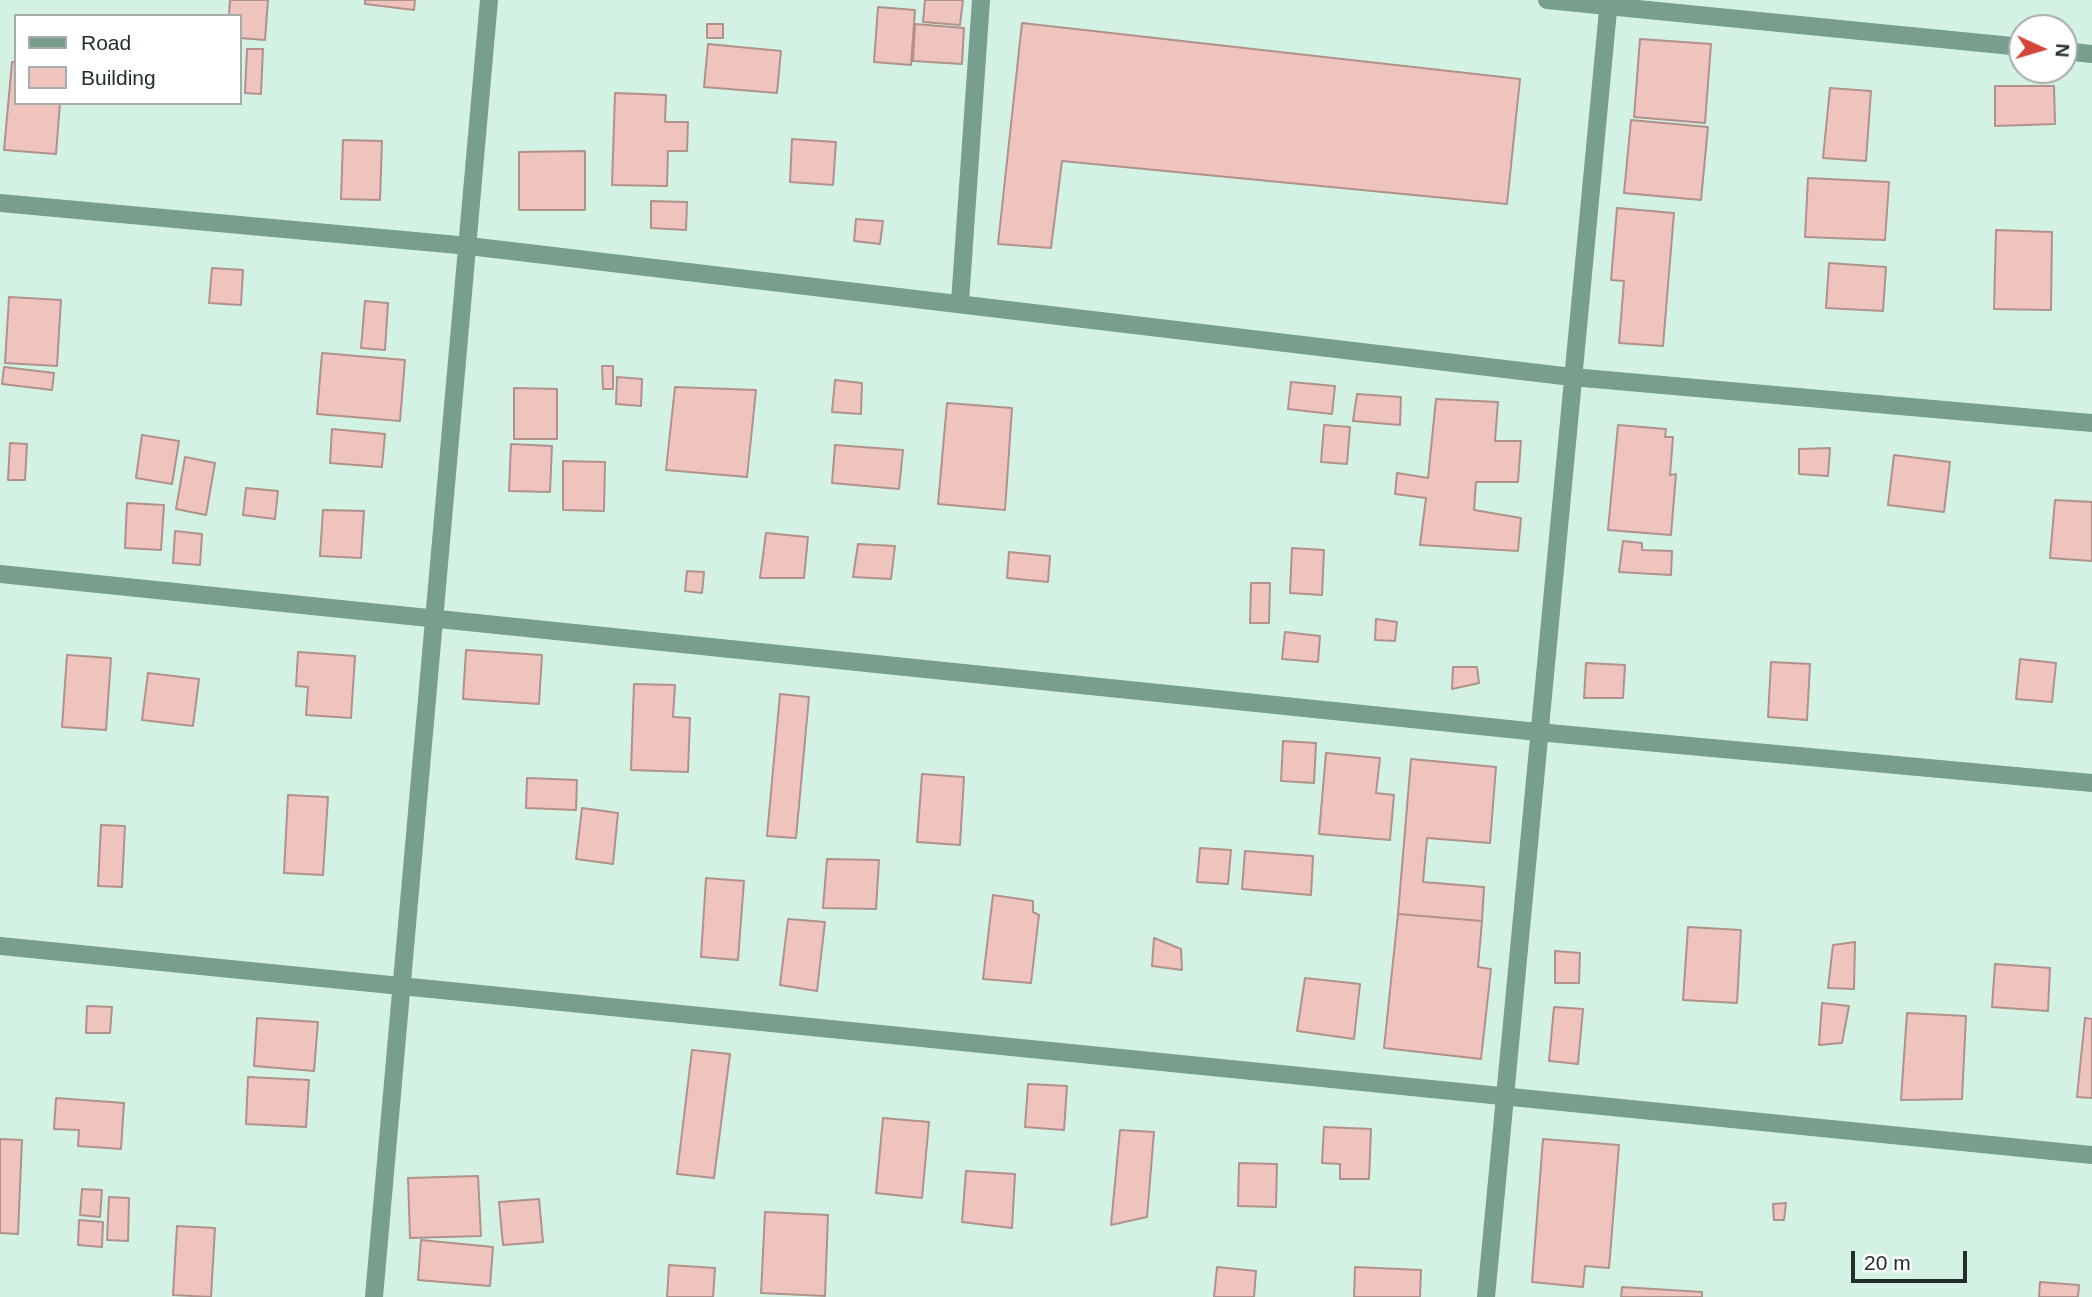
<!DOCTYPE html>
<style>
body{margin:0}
#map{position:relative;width:2092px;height:1297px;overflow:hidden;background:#d3f2e4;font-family:Helvetica,sans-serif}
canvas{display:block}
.legend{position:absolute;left:14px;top:14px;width:228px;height:91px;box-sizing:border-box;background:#fff;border:2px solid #a7aba9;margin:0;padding:9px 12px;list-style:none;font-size:21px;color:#222e29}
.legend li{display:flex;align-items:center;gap:14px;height:35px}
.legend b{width:35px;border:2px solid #a7aba9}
.north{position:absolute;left:2008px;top:14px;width:70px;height:70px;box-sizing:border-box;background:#fff;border:2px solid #a7aba9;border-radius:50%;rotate:94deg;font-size:19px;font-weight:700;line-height:28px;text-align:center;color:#222e29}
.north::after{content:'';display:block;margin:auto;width:24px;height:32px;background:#d34539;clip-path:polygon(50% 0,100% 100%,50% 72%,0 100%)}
.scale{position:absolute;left:1851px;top:1251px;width:116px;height:32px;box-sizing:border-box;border:4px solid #222e29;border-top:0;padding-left:9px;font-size:21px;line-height:24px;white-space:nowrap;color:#222e29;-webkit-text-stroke:5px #fff;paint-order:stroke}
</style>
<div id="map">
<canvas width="2092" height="1297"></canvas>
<ul class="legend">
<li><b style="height:9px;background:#789e8d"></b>Road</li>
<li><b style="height:19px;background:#efc4be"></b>Building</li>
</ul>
<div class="north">N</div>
<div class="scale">20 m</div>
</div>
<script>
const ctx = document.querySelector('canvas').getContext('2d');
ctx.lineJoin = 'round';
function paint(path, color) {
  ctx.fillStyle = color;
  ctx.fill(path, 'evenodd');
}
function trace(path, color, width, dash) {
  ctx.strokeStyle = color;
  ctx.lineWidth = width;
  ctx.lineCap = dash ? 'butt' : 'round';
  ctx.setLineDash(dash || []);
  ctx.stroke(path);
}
const building = new Path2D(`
 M230 0H268L265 40 240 38V16H229Z
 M365 0H415L414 10 365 4Z
 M925 0H963L960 25 923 22Z
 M878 7 915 10 911 65 874 62Z
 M1022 23 1520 79 1507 204 1062 161 1051 248 998 244Z
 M707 24H723V38H707Z
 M915 24 964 28 962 64 913 61Z
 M1640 39 1711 44 1705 123 1634 117Z
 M708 44 781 51 777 93 704 87Z
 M247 49H263L261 94 245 93Z
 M12 62H16V103H60L56 154 4 150Z
 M1995 86H2054L2055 124 1995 126Z
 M1830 88 1871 91 1866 161 1823 158Z
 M615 93 666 95 665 122H688L687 151H668L667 186 612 185Z
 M1631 120 1708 127 1701 200 1624 193Z
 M792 139 836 142 833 185 790 182Z
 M343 140 382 141 380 200 341 199Z
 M585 151V210H519V152Z
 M1808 178 1889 182 1885 240 1805 237Z
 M651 201 687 202 686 230 651 228Z
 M1617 208 1674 213 1663 346 1619 343 1624 281 1611 280Z
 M856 219 883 221 880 244 854 241Z
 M1996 230 2052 232 2051 310 1994 309Z
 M1829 263 1886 267 1883 311 1826 308Z
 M212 268 243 270 241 305 209 303Z
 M9 297 61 300 57 366 5 363Z
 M365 301 388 303 385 350 361 348Z
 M322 353 405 360 400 421 317 414Z
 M602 366H613V389H603Z
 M4 367 54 373 52 390 2 384Z
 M617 377 642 379 641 406 616 404Z
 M835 380 862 383 861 414 832 412Z
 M1291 382 1335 386 1332 414 1288 409Z
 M675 387 756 390 747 477 666 470Z
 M514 388 557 389V439H514Z
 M1357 394 1401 397 1400 425 1353 421Z
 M1436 399 1498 402 1495 441H1521L1518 482H1476L1474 510 1521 518 1518 551 1420 545 1426 498 1395 494 1397 473 1428 478Z
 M947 403 1012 408 1005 510 938 504Z
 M1324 425 1350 427 1347 464 1321 462Z
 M1618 425 1666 429 1665 437H1673L1670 475 1676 474 1671 535 1608 530Z
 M332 429 385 434 382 467 330 463Z
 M142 435 179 441 172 484 136 478Z
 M10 443 27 444 25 480H8Z
 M511 444 552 446 550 492 509 491Z
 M835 445 903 450 899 489 832 483Z
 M1830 448 1828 476 1799 474V449Z
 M1894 455 1950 462 1944 512 1888 505Z
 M185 457 215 463 206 515 176 509Z
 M563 461 605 462 604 511 563 510Z
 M246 488 278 491 275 519 243 515Z
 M2055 500 2092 502V561L2050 558Z
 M127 503 164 505 161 550 125 548Z
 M323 510 364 511 361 558 320 556Z
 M175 531 202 534 200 565 173 563Z
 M766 533 808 537 804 578H760Z
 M1623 541 1642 543V550L1672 551 1671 575 1619 572Z
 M858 544 895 546 891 579 853 577Z
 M1292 548 1324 550 1322 595 1290 593Z
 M1009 552 1050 556 1048 582 1007 578Z
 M687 571 704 572 702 593 685 591Z
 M1251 583H1270L1269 623H1250Z
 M1376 619 1397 622 1395 641 1375 640Z
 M1285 632 1320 636 1318 662 1282 659Z
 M466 650 542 655 539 704 463 699Z
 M298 652 355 656 351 718 306 715 308 687 296 686Z
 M67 655 111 658 106 730 62 727Z
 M2020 659 2056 663 2052 702 2016 699Z
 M1771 662 1810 664 1807 720 1768 717Z
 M1586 663 1625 665 1623 698H1584Z
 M1453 667H1477L1479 683 1452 689Z
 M148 673 199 679 193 726 142 720Z
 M634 684 675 685 673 717 690 718 688 772 631 770Z
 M780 694 809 697 796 838 767 836Z
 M1283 741 1316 743 1314 783 1281 781Z
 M1326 753 1380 758 1376 793 1394 795 1390 840 1319 834Z
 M1411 759 1496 767 1490 843 1427 838 1423 882 1484 887 1482 921 1398 914Z
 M922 774 964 777 960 845 917 842Z
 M527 778 577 780 576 810 526 808Z
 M288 795 328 797 323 875 284 873Z
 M582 808 618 813 613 864 576 859Z
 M101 825 125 826 122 887 98 886Z
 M1200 848 1231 850 1228 884 1197 882Z
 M1245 851 1313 856 1311 895 1242 889Z
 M827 859 879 860 876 909 823 908Z
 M706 878 744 881 738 960 701 957Z
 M993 895 1033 901V912L1039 915 1031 983 983 979Z
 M1398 914 1482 921 1478 967 1491 969 1481 1059 1384 1048Z
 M788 919 825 922 817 991 780 985Z
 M1688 927 1741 930 1737 1003 1683 1000Z
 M1154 938 1181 949 1182 970 1152 966Z
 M1855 942 1854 989 1828 988 1833 945Z
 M1555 951 1580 953 1579 983H1555Z
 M1995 964 2050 968 2048 1011 1992 1007Z
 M1305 978 1360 984 1354 1039 1297 1031Z
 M1822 1003 1849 1006 1842 1043 1819 1045Z
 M87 1006 112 1007 110 1033H86Z
 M1554 1007 1583 1009 1578 1064 1549 1061Z
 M1907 1013 1966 1016 1962 1099 1901 1100Z
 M257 1018 318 1022 314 1071 254 1066Z
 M2085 1018 2092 1019V1098L2077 1097Z
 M692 1050 730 1054 714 1178 677 1174Z
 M248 1077 309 1080 306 1127 246 1124Z
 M1028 1084 1067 1086 1064 1130 1025 1127Z
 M56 1098 124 1103 121 1149 78 1146 79 1130 54 1129Z
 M883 1118 929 1122 922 1198 876 1193Z
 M1324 1127 1371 1129 1369 1179H1340V1164L1322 1163Z
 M1120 1130 1154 1132 1147 1217 1111 1225Z
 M0 1139 22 1140 18 1234 0 1233Z
 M1543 1139 1619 1145 1609 1268 1585 1266 1583 1287 1532 1282Z
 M1239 1163 1277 1164 1276 1207 1238 1206Z
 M966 1171 1015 1174 1012 1228 962 1222Z
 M478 1176 481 1236 410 1238 408 1178Z
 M82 1189 102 1190 100 1217 80 1215Z
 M109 1197 129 1198 128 1241 107 1240Z
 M539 1199 543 1242 503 1245 499 1202Z
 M1786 1203 1784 1220H1774L1773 1204Z
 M765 1212 828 1215 825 1296 761 1293Z
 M79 1220 103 1222 102 1247 78 1245Z
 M177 1226 215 1228 211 1297 173 1295Z
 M421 1240 493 1247 490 1286 418 1280Z
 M669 1265 715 1268 713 1297H667Z
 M1217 1267 1256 1271 1254 1297H1214Z
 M1355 1267 1421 1270 1420 1297H1354Z
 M2040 1282 2079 1285 2078 1297H2039Z
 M1622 1287 1702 1292V1297H1621Z`);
paint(building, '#efc4be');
trace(building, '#b0918c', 2);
trace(new Path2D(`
 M1547 0 2022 47
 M2064 51 2092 54
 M0 203 469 246 1572 377 2092 423
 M960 302 981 0
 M0 574 1538 732 2092 783
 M0 946 2092 1155
 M374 1297 489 0
 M1486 1297 1609 0`), '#789e8d', 18);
</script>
